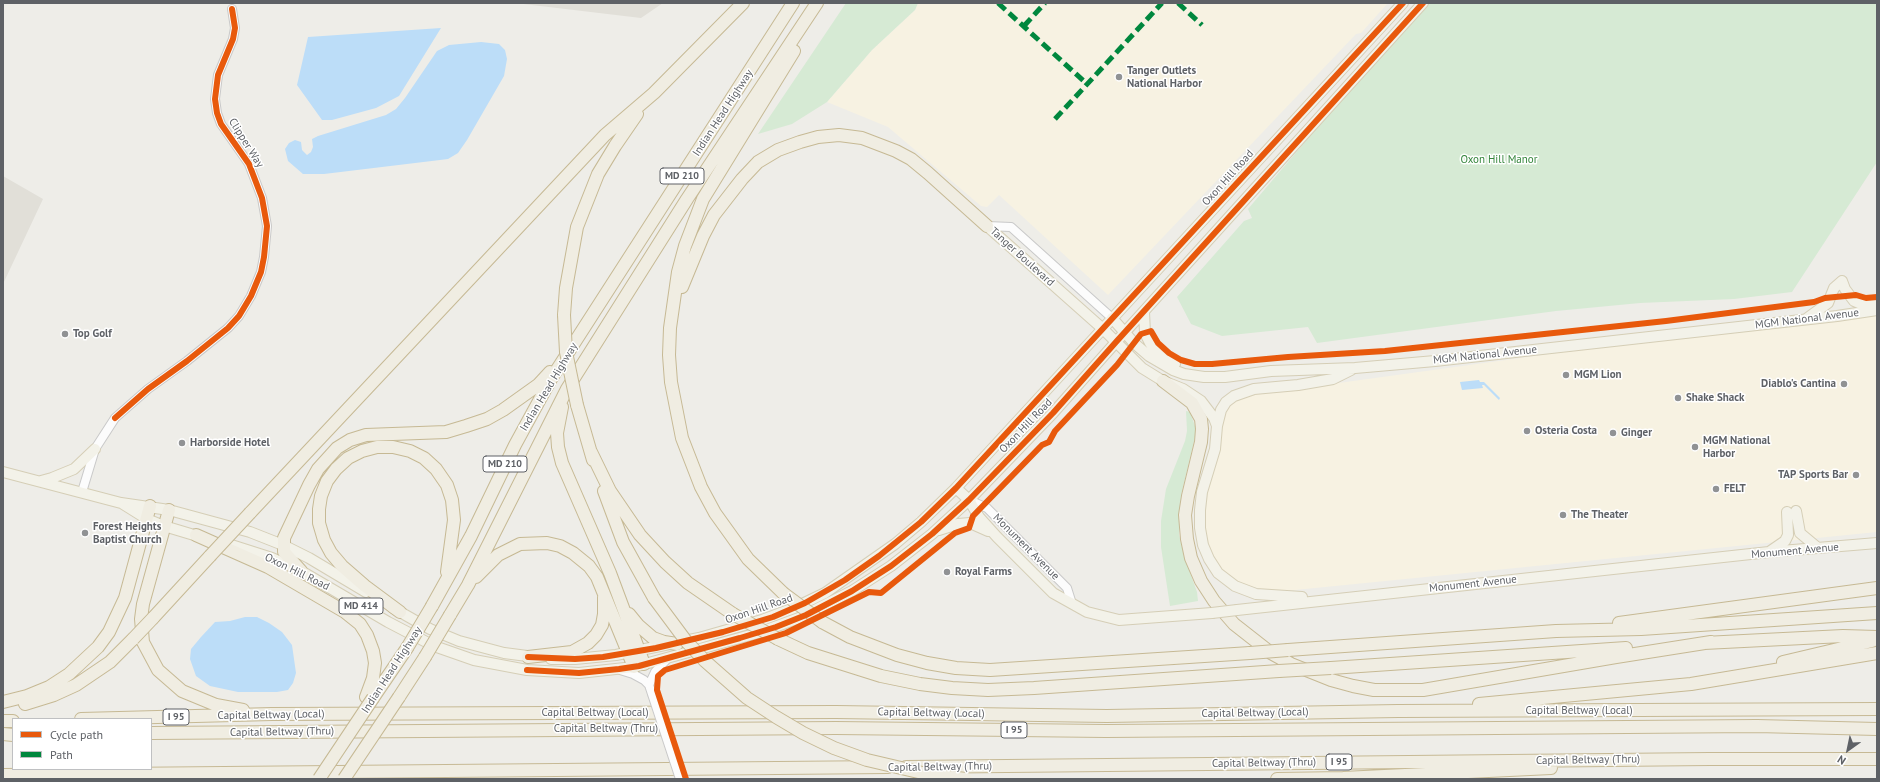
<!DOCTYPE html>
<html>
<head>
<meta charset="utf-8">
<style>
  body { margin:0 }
  #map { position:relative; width:1880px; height:782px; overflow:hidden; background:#eeede8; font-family:"PT Sans",sans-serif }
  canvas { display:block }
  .frame { position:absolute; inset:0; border:4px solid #5e6166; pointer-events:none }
  .legend { position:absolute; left:12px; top:718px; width:140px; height:52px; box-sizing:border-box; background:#fff; border:1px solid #bfc0c2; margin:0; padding:5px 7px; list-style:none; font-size:12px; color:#5e6166 }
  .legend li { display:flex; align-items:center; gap:8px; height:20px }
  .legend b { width:20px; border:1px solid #bfc0c2 }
  .north { position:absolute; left:1828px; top:730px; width:40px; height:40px; -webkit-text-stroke:3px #fff; paint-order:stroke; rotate:213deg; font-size:11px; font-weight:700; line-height:16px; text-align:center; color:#5e6166 }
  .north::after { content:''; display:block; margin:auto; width:14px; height:18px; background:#5e6166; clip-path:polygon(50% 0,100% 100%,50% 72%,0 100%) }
</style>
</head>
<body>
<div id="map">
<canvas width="1880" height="782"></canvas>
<div class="frame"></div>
<ul class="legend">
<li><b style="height:5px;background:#e8590c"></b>Cycle path</li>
<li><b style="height:5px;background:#00873e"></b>Path</li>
</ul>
<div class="north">N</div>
</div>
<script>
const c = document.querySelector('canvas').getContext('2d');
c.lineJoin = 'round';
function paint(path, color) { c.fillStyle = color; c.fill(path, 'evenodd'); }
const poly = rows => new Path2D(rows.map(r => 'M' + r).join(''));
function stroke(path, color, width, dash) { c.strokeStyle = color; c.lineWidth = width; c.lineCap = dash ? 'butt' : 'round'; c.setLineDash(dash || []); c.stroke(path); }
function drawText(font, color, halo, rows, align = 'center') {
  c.font = font + ' "PT Sans",sans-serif'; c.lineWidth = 3; c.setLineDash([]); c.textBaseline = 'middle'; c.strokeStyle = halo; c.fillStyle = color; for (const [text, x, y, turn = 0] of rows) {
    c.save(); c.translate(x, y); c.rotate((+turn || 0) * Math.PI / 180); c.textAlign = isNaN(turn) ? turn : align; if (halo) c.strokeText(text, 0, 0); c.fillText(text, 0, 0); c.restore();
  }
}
paint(poly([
  [918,3,1388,3,1361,33,1356,34,1108,295,999,195,987,207,981,206,888,127,827,102,872,50,915,10],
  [1877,309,1877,532,1285,591,1262,589,1238,583,1209,559,1200,528,1217,426,1228,407,1244,396]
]), '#f7f2e2');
paint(poly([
  [515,3,663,3,641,18],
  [3,176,43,199,3,284]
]), '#e1dfd8');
paint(poly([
  [846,3,918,3,915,10,872,50,827,102,792,124,758,134],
  [1423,3,1877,3,1877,162,1792,292,1734,299,1640,303,1556,311,1317,343,1308,327,1222,336,1191,324,1177,297,1244,221,1252,218,1248,209],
  [1186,411,1190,412,1195,426,1195,437,1181,495,1179,534,1184,556,1197,592,1198,601,1170,606,1161,547,1161,521,1166,489,1185,441,1187,431]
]), '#d6ead4');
paint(poly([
  [441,28,399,96,376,108,332,120,322,120,297,85,308,37],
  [481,42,499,44,505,50,507,59,504,76,467,140,458,153,448,159,440,160,324,174,303,174,288,161,285,149,289,143,295,140,301,142,302,150,307,155,311,152,313,147,312,139,318,136,386,115,396,109,405,98,437,51,449,45],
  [1479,380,1480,382,1484,382,1500,398,1499,400,1484,385,1482,385,1483,388,1462,390,1460,382],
  [245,617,257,617,269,623,282,632,292,645,296,673,293,683,288,690,277,692,238,692,210,686,196,676,190,659,191,649,201,637,215,622,230,621]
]), '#bcddf8');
const minor = poly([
  [987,226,1011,227,1112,318],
  [82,492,95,449,115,418,148,389,187,361,228,328,239,316,251,296,261,272,264,257,267,226,262,198,249,164,221,124,217,113,215,99,218,75,233,39,235,28,232,9],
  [969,500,987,508,1067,588,1072,604],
  [620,670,633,674,644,680,649,685,652,694],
  [649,685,655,672,668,658]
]);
const major = poly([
  [987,226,1103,329,1142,368,1163,381,1183,389,1201,401,1214,418,1217,426],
  [1144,312,1145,333,1150,343,1155,350,1175,364],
  [1112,318,1134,343,1149,356,1173,370,1184,374,1204,377,1225,377,1271,371,1355,368,1435,361,1837,316,1877,310],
  [1806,319,1828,303,1834,288,1842,281,1845,289,1854,301,1861,304,1877,305],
  [3,472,121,503,169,510,250,532,283,545,309,558,366,592],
  [41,481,52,478,74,469,95,449],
  [956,488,969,500,979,517,997,537,1053,593,1087,612,1119,620,1212,613],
  [123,504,147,519,164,526,204,538],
  [1796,511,1800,533,1818,548],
  [939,530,958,524,970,523,988,531],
  [225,543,272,558,301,571,388,622,434,646,474,660,527,670,579,673,634,667,758,633,799,618,852,591,891,566,932,534,969,500,1053,413,1116,342,1423,3],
  [1769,552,1785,541,1788,535,1787,512],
  [1302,597,1256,594,1235,586,1218,573,1209,559,1203,545,1200,528,1200,510,1202,492,1215,449,1217,426,1221,410,1226,402,1234,396,1254,389,1298,385,1333,379,1351,370],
  [393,608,430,629,459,641,504,653,535,657],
  [1237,610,1769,552,1877,543],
  [551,659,575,659,616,655,699,638,762,620,794,608,825,593,895,544,921,522,956,488,1403,3]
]);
const highway = poly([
  [682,287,703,236,714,215,742,179,758,162,778,150,800,142,818,137,839,135,862,138,896,151,911,159,928,173,987,226],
  [564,315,566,288,577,227,598,174,615,146,637,114],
  [1163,381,1192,403,1201,419,1202,429,1201,442,1188,496,1185,515,1187,539,1191,558,1201,581,1214,601,1234,624,1271,653,1291,664,1331,680,1353,686,1374,690,1423,690,1616,657,1711,642],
  [577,405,593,460],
  [562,407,557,433,558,447,562,463,610,573,644,664],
  [591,452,610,491,640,535,665,562,688,583,733,614],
  [604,491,623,542,654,598],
  [169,510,143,604,141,619,143,642,158,670,182,691,216,705,243,710],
  [250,513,605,135,654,93,743,3],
  [196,535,268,567,345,612,360,624,367,635,373,651,375,663,373,678,366,697],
  [301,571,284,552,284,538,309,485,318,469,337,448,350,440,366,435,446,432,466,426,487,419,503,410,538,385,550,372],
  [476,577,498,555,520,544,547,543,560,546,573,553,589,566,597,577,634,667],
  [783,593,748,559,715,513,701,487,682,438,671,382,669,355,670,328,678,272,685,246,703,199,794,51],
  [432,606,471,536,515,445,551,379,793,3],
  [400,612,365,586,342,566,331,553,324,540,319,523,319,509,321,496,327,481,336,469,348,458,362,451,377,447,393,447,410,451,424,458,436,469,447,485,452,500,454,520,447,572],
  [629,614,638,625,653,638,664,642,677,644],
  [450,615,468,585,567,389,687,199,817,3],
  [153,618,210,556],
  [822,622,850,637,897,655,927,663,956,668,990,670,1036,667,1250,653],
  [1619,623,1877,588],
  [778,639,808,653,881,676,920,684,952,688,988,690,1034,688,1279,671],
  [1704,643,1843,636,1877,637],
  [1288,650,1556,631,1641,629,1877,613],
  [528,657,572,652,588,643,596,635,602,625,604,614,604,597],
  [1783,662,1872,641],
  [1331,668,1626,648],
  [399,697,425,657],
  [373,698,407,648],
  [3,702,27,696,49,687,69,674,98,647,109,632,125,598,150,506],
  [25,704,54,695,76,685,110,662,133,639],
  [1479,704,1691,684,1877,653],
  [81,719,272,714,836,712,1107,716,1398,711,1877,709],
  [3,721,13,721],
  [151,733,836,728,1106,731,1757,726,1877,729],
  [3,734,13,735],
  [906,767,1710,759,1877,759],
  [3,775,888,767],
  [1277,779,1343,778,1551,768]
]);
stroke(minor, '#c9c9c9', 10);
stroke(major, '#d5ceb6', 12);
stroke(highway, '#c6b994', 14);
stroke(minor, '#fcfcfc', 8);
stroke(major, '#f3f2e9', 10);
stroke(highway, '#f0ede2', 12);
const minorBridge = poly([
  [652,694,680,779]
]);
const majorBridge = poly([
  [1212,613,1237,610]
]);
const highwayBridge = poly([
  [564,315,566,352,577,405],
  [210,556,250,513],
  [783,593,822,622],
  [654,598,686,641,705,661,747,698,776,717,803,733,834,748,867,760,931,775,966,779],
  [733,614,778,639],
  [133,639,153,618],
  [407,648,432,606],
  [1250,653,1288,650],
  [425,657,450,615],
  [1279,671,1331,668],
  [319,779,373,698],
  [344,779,399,697]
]);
stroke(minorBridge, '#c9c9c9', 10, []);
stroke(majorBridge, '#d5ceb6', 12, []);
stroke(highwayBridge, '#c6b994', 14, []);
stroke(minorBridge, '#fcfcfc', 8);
stroke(majorBridge, '#f3f2e9', 10);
stroke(highwayBridge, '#f0ede2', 12);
stroke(poly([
  [998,3,1087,84],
  [1178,3,1202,25],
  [1024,26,1045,3],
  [1055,119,1162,3]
]), '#00873e', 5, [10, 5]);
stroke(poly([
  [115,418,148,389,187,361,228,328,239,316,251,296,261,272,264,257,267,226,262,198,249,164,221,124,217,113,215,99,218,75,233,39,235,28,232,9],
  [528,657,575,659,603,657,656,648,723,632,773,617,805,603,845,580,879,556,921,522,956,488,1403,3],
  [527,670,579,673,619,669,639,666,740,638,776,627,806,615,852,591,891,566,932,534,969,500,1053,413,1116,342,1423,3],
  [686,779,657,690,658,676,665,670,786,633,869,592,881,593,955,533,969,528,973,516,1042,445,1049,442,1055,431,1117,365,1141,334,1151,331,1158,343,1169,353,1181,360,1195,364,1212,364,1288,357,1385,351,1666,321,1814,302,1825,298,1856,295,1866,298,1877,297]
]), '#e8590c', 6);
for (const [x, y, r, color] of [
  [1119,77,4,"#909294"],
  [65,334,4,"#909294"],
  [1566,375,4,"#909294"],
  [1844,384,4,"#909294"],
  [1678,398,4,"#909294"],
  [1527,431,4,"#909294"],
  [1613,433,4,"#909294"],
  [182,443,4,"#909294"],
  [1695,447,4,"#909294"],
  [1856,475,4,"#909294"],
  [1716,489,4,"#909294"],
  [1563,515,4,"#909294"],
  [85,533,4,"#909294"],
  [947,572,4,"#909294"]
]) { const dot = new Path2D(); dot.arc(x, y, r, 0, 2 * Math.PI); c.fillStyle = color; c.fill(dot); stroke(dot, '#fff', 1.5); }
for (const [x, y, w] of [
  [682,176,44],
  [505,464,44],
  [361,606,44],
  [176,717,26],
  [1014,730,26],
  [1339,762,26]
]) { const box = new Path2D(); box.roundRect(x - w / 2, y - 8, w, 16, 3); c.fillStyle = '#fff'; c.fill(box); stroke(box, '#5e6166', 1); }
drawText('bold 10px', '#5e6166', null, [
  ["MD 210",682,176],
  ["MD 210",505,464],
  ["MD 414",361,606],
  ["I 95",176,717],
  ["I 95",1014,730],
  ["I 95",1339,762]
]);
drawText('bold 11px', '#5e6166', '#fff', [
  ["Tanger Outlets",1127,71],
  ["National Harbor",1127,84],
  ["Top Golf",73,334],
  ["MGM Lion",1574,375],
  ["Diablo's Cantina",1836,384,"right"],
  ["Shake Shack",1686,398],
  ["Osteria Costa",1535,431],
  ["Ginger",1621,433],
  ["MGM National",1703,441],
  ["Harbor",1703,454],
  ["Harborside Hotel",190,443],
  ["TAP Sports Bar",1848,475,"right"],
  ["FELT",1724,489],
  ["The Theater",1571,515],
  ["Forest Heights",93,527],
  ["Baptist Church",93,540],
  ["Royal Farms",955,572]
], 'left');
drawText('11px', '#5e6166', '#fff', [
  ["Indian Head Highway",723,113,-57],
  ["Clipper Way",246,143,58],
  ["Oxon Hill Road",1228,178,-48],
  ["Tanger Boulevard",1022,257,42],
  ["MGM National Avenue",1807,319,-7],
  ["MGM National Avenue",1485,355,-6],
  ["Indian Head Highway",549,387,-59],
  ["Oxon Hill Road",1026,426,-46],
  ["Monument Avenue",1026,547,45],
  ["Monument Avenue",1795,551,-5],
  ["Oxon Hill Road",297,572,26],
  ["Monument Avenue",1473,584,-6],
  ["Oxon Hill Road",759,609,-19],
  ["Indian Head Highway",392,670,-57],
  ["Capital Beltway (Local)",1579,711],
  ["Capital Beltway (Local)",595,713],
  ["Capital Beltway (Local)",931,713,1],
  ["Capital Beltway (Local)",1255,713,-1],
  ["Capital Beltway (Local)",271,715,-1],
  ["Capital Beltway (Thru)",606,729],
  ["Capital Beltway (Thru)",282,732,-1],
  ["Capital Beltway (Thru)",1588,760,-1],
  ["Capital Beltway (Thru)",1264,763,-1],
  ["Capital Beltway (Thru)",940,767,-1]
]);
drawText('11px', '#35863c', '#fff', [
  ["Oxon Hill Manor",1499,160]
]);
</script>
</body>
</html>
